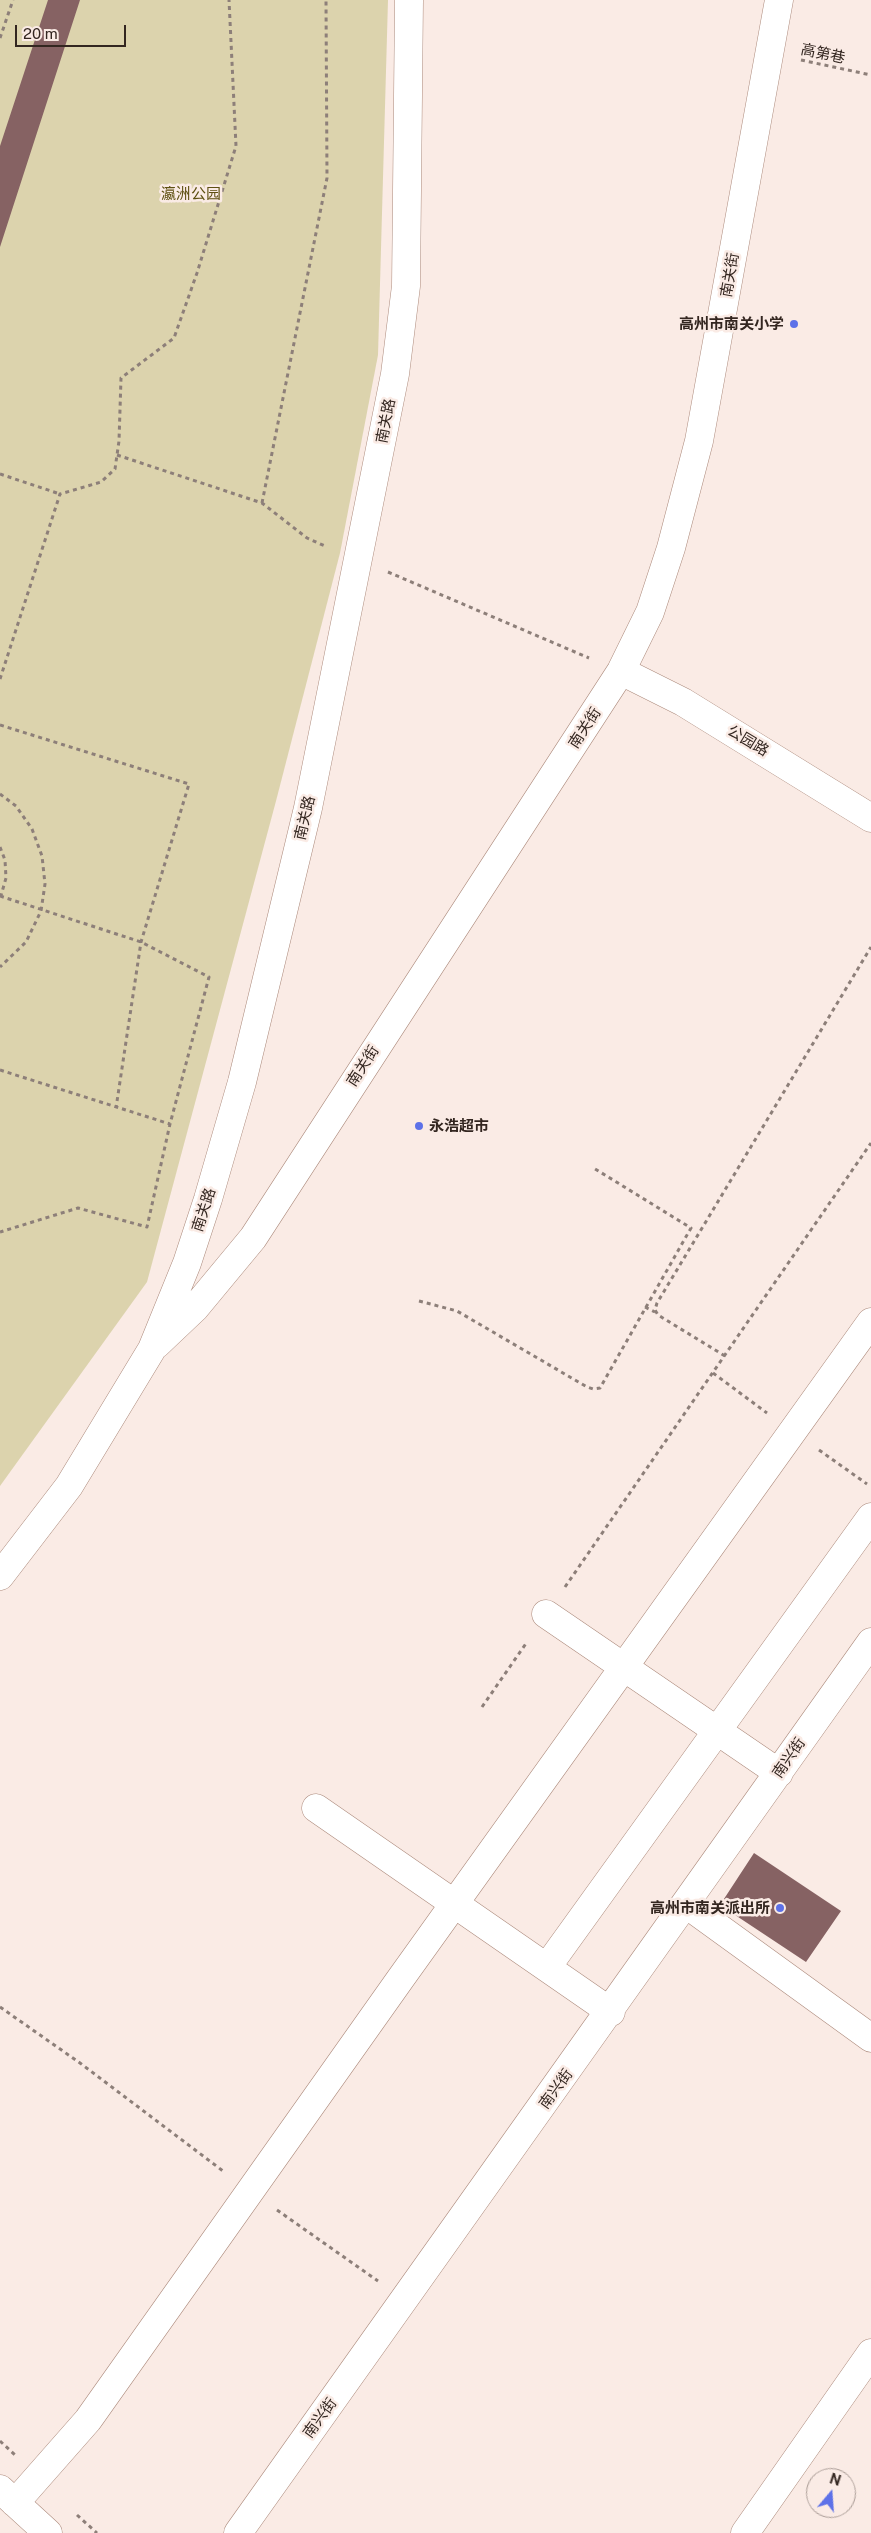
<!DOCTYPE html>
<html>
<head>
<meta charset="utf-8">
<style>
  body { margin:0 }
  #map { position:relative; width:871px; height:2533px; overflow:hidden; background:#faebe5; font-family:"Public Sans",sans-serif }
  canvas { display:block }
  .north { position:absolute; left:806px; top:2468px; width:50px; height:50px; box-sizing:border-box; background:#faebe5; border:1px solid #aa9c96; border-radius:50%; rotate:18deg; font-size:14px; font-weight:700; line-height:20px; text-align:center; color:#332620 }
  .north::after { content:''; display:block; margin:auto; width:18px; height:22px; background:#5d71e8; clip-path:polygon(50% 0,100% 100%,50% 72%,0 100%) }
  .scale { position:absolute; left:15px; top:25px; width:111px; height:22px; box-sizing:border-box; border:2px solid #332620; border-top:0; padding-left:6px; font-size:15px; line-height:18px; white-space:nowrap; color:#332620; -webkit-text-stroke:4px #faebe5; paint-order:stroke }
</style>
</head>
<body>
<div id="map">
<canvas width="871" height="2533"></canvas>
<div class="north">N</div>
<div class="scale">20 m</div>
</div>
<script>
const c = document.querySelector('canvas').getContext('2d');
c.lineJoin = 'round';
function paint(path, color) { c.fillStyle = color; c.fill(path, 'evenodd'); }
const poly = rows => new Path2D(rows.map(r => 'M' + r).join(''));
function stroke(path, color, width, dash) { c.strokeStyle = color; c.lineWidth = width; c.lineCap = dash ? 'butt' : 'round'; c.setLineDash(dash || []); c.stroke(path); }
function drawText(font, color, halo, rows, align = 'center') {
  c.font = font + ' "Public Sans","Noto Sans SC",sans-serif'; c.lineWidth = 5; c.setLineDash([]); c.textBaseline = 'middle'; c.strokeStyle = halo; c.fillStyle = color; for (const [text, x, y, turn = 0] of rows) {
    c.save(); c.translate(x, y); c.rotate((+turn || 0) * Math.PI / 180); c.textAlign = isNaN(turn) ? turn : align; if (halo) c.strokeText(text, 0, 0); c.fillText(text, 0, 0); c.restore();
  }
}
paint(poly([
  [0,0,388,0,378,355,340,553,276,801,147,1282,0,1486]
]), '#dcd3ad');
paint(poly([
  [48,0,80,0,0,247,0,146],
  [754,1853,841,1911,806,1962,720,1905]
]), '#866263');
const minor = poly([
  [621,671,683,702,871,818],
  [157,1344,195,1308,253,1238,621,671,650,612,671,548,699,441,779,0],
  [0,1576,69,1486,152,1349,187,1263,208,1199,242,1082,308,808,395,374,406,286,409,0],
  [546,1614,779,1773],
  [316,1808,611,2012],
  [686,1904,871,2038],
  [547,1967,871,1517],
  [0,2489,48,2533],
  [15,2503,88,2420,401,1978,871,1322],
  [238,2533,871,1642],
  [745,2533,871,2353]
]);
stroke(minor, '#ac8a7c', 29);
stroke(poly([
  [0,38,13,0],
  [801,60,871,75],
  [117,455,262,503,307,538,327,547],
  [0,474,60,494],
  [262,503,327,178,326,0],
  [388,572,589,658],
  [0,679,60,494,101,482,115,469,119,441,121,378,174,338,197,273,236,146,229,0],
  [0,725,189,784,141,942,116,1108],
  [0,794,16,806,32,829,42,856,45,884,41,911,26,942,0,967],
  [0,847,5,860,6,878,0,899],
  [0,896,141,942,209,977,170,1124,147,1227,78,1208,0,1232],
  [0,1070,170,1124],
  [419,1301,457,1311,587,1387,593,1389,600,1388,691,1228,592,1167],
  [645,1307,655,1312],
  [725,1356,658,1315,655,1310,657,1303,871,947],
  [713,1373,767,1413],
  [819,1450,867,1484],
  [565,1587,871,1143],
  [482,1707,527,1642],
  [0,2007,80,2063,223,2171],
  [277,2210,378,2281],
  [0,2441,15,2455],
  [77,2515,97,2533]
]), '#8d7f79', 3, [4, 4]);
stroke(minor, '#fff', 28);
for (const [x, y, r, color] of [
  [794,324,5,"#5d71e8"],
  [419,1126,5,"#5d71e8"],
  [780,1908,5,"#5d71e8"]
]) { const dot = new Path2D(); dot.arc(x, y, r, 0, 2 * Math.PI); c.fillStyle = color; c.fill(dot); stroke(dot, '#faebe5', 2); }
drawText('15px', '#332620', '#faebe5', [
  ["高第巷",823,54,12],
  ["南关街",730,275,-80],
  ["南关路",386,421,-79],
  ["南关街",585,728,-57],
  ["公园路",748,741,31],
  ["南关路",305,818,-77],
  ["南关街",363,1066,-57],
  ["南关路",204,1210,-72],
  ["南兴街",789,1758,-55],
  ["南兴街",556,2089,-54],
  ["南兴街",320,2418,-54]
]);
drawText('15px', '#5e5011', '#faebe5', [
  ["瀛洲公园",191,194]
]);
drawText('bold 15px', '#332620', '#faebe5', [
  ["高州市南关小学",784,324],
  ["永浩超市",429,1126,"left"],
  ["高州市南关派出所",770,1908]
], 'right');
</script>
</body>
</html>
